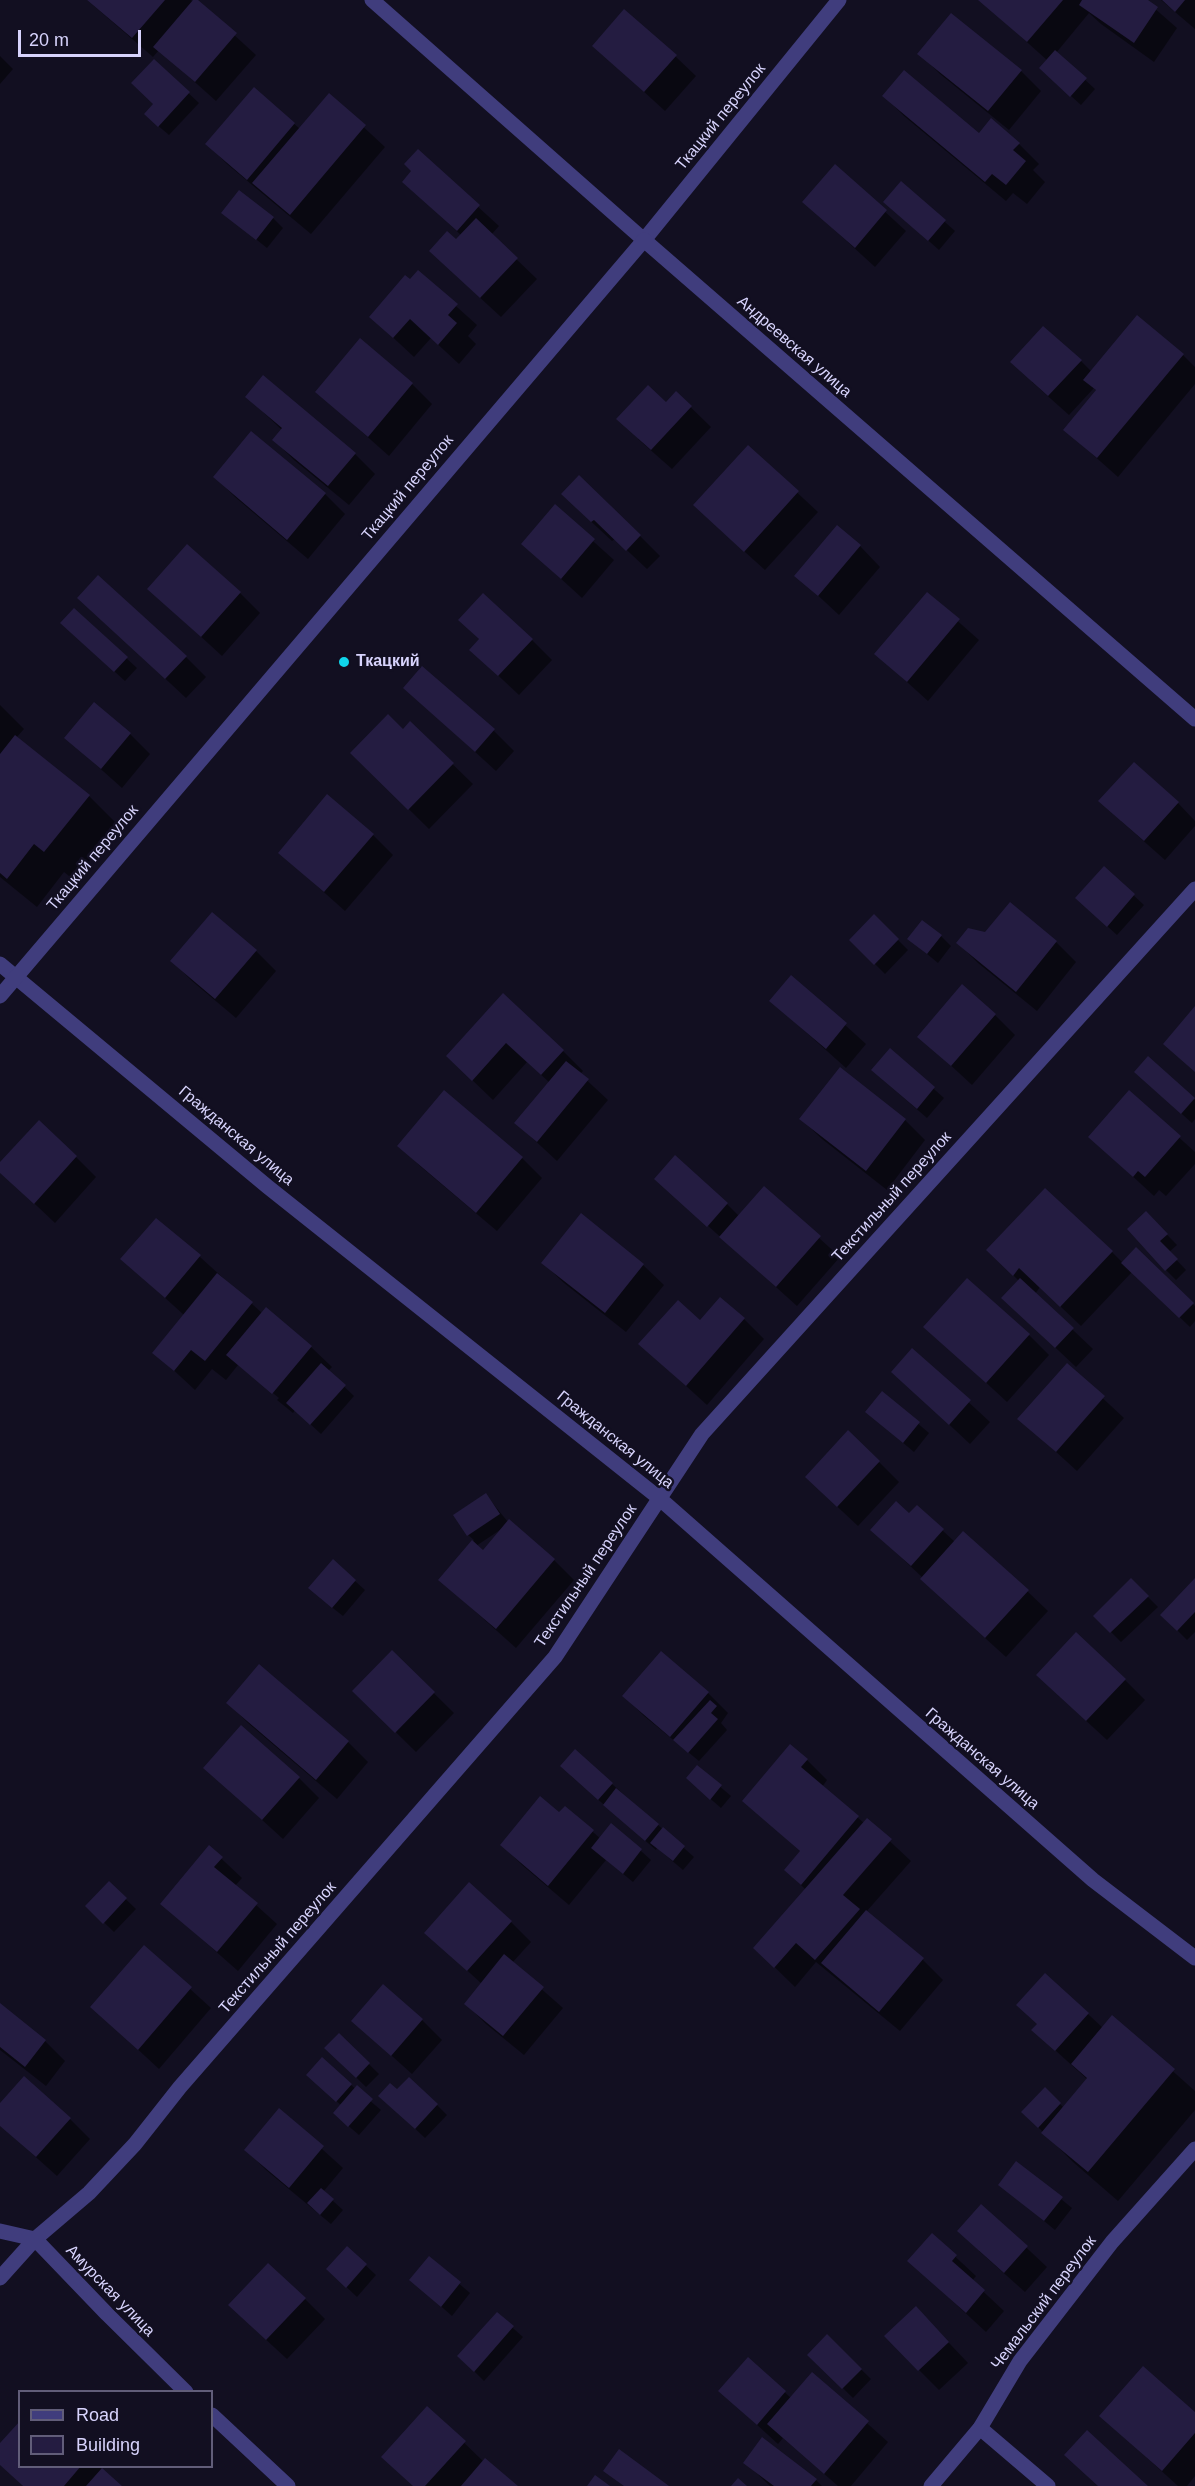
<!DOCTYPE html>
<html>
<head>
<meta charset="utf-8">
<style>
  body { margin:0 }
  #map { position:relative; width:1195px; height:2486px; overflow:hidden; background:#120f21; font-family:Helvetica,sans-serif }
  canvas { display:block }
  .legend { position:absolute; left:18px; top:2390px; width:195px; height:78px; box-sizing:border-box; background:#120f21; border:2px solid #615d79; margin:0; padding:8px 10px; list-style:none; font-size:18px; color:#d7d3fc }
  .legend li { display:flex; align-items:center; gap:12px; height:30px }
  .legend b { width:30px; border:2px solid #615d79 }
  .scale { position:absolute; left:18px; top:30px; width:123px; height:27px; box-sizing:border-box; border:3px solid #d7d3fc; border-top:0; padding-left:8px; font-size:18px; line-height:21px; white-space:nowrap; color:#d7d3fc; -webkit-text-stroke:4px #120f21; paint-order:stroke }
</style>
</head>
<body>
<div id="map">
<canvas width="1195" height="2486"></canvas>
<ul class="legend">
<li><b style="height:8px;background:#403d7d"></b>Road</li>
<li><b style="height:16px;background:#241c41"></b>Building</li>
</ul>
<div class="scale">20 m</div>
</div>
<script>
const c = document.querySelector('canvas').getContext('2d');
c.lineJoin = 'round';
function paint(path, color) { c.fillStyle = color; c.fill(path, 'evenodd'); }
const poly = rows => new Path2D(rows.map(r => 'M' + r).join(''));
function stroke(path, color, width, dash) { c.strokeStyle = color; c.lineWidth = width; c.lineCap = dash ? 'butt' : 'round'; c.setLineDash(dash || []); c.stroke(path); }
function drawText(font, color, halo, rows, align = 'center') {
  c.font = font + ' Helvetica,sans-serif'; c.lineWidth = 5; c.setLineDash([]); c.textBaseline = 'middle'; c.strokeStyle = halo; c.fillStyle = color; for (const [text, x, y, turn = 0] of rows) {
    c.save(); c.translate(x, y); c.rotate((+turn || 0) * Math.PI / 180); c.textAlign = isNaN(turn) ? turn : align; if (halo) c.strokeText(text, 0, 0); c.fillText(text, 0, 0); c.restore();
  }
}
paint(poly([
  [87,0,191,0,193,2,196,0,256,55,216,101,159,50,153,57],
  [980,0,1145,0,1177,28,1154,62,1101,24,1089,13,1056,53,1095,89,1081,105,1051,78,1048,61],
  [1161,0,1195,0,1195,29],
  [594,46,675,56,696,76,665,111],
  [920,54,1021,71,1041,91,1009,130,940,74],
  [0,56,13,69,0,84],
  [154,61,199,103,169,135,156,124],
  [254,89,300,129,329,95,385,147,311,234,227,164,207,144],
  [884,96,979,135,1019,144,1039,164,1033,170,1045,182,1027,204,1013,193,1006,201,904,116],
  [418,152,499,226,491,235,537,279,501,317,451,271,456,242,462,236,404,182,413,171],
  [835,166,906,231,875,267,804,202],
  [901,183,955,231,939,250,895,211],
  [223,213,273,218,283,228,267,248],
  [418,272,477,325,468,336,476,344,459,364,431,338,414,357,371,317],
  [1183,355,1195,367,1195,384,1118,477,1065,430,1097,392,1094,388,1069,415,1032,382,1081,361,1092,372],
  [412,384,432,404,389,456,317,392],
  [676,393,711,427,672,469,638,439],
  [247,397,355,454,375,474,349,505,294,460,274,440,282,430],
  [251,433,325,494,345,514,308,559,235,497,215,477],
  [748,447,818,512,765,570,715,525],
  [555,507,614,560,582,598,523,544],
  [583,514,640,536,660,556,647,569,615,539,612,541],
  [860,546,880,567,839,615,797,576],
  [149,589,240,593,260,613,222,656],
  [927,594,979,640,928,701,876,654],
  [79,598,186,657,206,677,186,698],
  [74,610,137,668,125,681,72,633],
  [460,620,532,640,552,660,519,695,471,650,480,640],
  [405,688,494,731,514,751,496,771],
  [0,705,24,729,16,738,89,796,118,825,74,880,64,872,37,907,0,877],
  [410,723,473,784,429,829,352,753,403,731],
  [130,734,150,754,122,788,66,738],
  [1178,803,1195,821,1195,826,1165,860,1121,821],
  [373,835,393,855,345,911,280,853],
  [1104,868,1144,905,1117,935,1087,908],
  [874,916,908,950,885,974,851,940],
  [941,936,951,946,938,963,909,939],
  [1056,942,1076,962,1037,1011,978,963,958,943],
  [256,951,276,971,236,1018,192,981,172,961],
  [792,977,866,1044,846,1068,771,1001],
  [503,995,563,1051,583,1071,580,1074,608,1100,557,1161,516,1123,550,1083,527,1062,493,1100,468,1076],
  [995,1015,1015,1035,972,1085,919,1036],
  [890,1050,944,1098,927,1118,883,1080],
  [1148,1059,1195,1100,1195,1119,1192,1123,1146,1082],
  [444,1092,522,1158,542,1178,497,1231,420,1166,400,1146],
  [1129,1092,1195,1152,1195,1164,1166,1196,1159,1190,1154,1196,1090,1137],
  [801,1119,905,1120,925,1140,887,1190,822,1139],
  [76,1157,96,1177,55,1223,0,1171,0,1164],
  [656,1179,727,1204,739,1216,764,1188,840,1257,797,1306],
  [1146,1213,1177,1245,1169,1252,1186,1270,1176,1280,1166,1270],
  [581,1215,643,1265,664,1285,626,1332,564,1283,543,1263],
  [1136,1249,1195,1306,1195,1321,1190,1327,1132,1272,1081,1326,1040,1287,1035,1294,1093,1349,1076,1367,1024,1318,1019,1281,988,1250,1112,1252,1123,1263],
  [200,1257,262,1313,266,1309,311,1347,332,1367,328,1371,354,1396,321,1434,295,1410,293,1413,277,1400,279,1398,238,1365,226,1380,212,1369,195,1390,154,1352,184,1315,122,1259],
  [744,1319,764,1339,707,1405,640,1344,701,1322],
  [926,1327,1029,1335,1049,1355,1007,1402],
  [912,1350,990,1422,970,1444,893,1372],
  [1067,1365,1124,1418,1077,1471,1020,1419],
  [882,1393,929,1433,914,1452,877,1421],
  [879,1462,899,1482,858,1526,827,1497],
  [486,1495,508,1522,554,1560,574,1580,516,1648,440,1580,474,1540,468,1535],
  [500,1530,483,1552,476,1546],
  [917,1507,955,1542,1027,1591,1048,1611,1006,1657,942,1599,922,1579,923,1578,872,1530,909,1516],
  [1131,1580,1158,1607,1121,1642,1095,1616],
  [1195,1580,1195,1632,1187,1640,1162,1615],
  [355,1581,365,1590,343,1616,320,1598],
  [392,1652,454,1713,416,1752,354,1691],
  [259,1666,348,1742,368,1762,337,1799,248,1723,228,1703],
  [1125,1680,1145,1700,1107,1740,1058,1695],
  [708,1693,728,1713,721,1723,727,1730,699,1761,644,1716,624,1696],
  [807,1760,827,1780,822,1787,864,1823,867,1820,911,1861,866,1912,923,1960,943,1980,900,2031,816,1962,795,1987,755,1948,806,1890,786,1870,801,1852,744,1801],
  [697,1767,731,1796,721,1808,698,1788],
  [205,1768,299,1778,319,1798,283,1839],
  [571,1776,612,1784,694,1857,683,1870,657,1848,656,1850],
  [565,1808,601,1839,612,1825,651,1860,633,1882,606,1860,569,1905,522,1865,502,1845,559,1814],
  [209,1847,242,1878,235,1886,277,1924,238,1971,162,1904],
  [109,1883,136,1909,114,1932,87,1906],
  [511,1922,531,1942,512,1963,563,2008,524,2055,486,2024,466,2004,482,1984,426,1933],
  [144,1947,211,2008,159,2069,92,2007],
  [1046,1975,1103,2028,1112,2017,1195,2091,1195,2110,1118,2201,1073,2162,1023,2112,1045,2089,1064,2108,1088,2080,1033,2030,1038,2024],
  [0,2005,45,2041,65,2061,46,2086,0,2050],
  [422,2020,442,2040,412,2074,353,2021],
  [339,2035,379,2074,366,2087,326,2048],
  [318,2085,351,2085,381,2110,359,2135,345,2123,342,2106],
  [398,2091,437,2105,447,2115,425,2138,390,2105],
  [0,2105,70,2119,90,2139,57,2176,0,2125],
  [279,2110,343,2168,323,2192,343,2210,331,2224,266,2170,246,2150],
  [1017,2163,1072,2208,1055,2230,1000,2185],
  [982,2206,1047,2267,1025,2292,979,2251],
  [932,2235,976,2276,972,2281,1004,2311,986,2332,909,2261],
  [347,2248,376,2275,357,2297,338,2279],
  [429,2258,470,2293,452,2316,411,2280],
  [305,2299,325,2319,287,2359,250,2325],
  [916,2308,968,2363,939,2390,919,2370],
  [497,2314,523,2337,484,2381,469,2366],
  [827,2336,871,2379,853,2398,809,2355],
  [748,2359,791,2398,812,2374,888,2442,851,2486,838,2486,783,2438,778,2444,720,2391],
  [428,2408,484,2462,516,2486,413,2486],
  [1195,2414,1195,2476,1187,2486,1178,2486,1101,2416],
  [0,2446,20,2466,99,2466,120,2486,23,2486,0,2464],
  [745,2462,816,2480,822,2486,770,2486]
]), '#0007');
paint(poly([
  [87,0,165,0,132,38],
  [193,0,198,0,237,33,195,82,153,47],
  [978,0,1063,0,1027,42],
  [1082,0,1148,0,1158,7,1134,43,1079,5],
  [1162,0,1185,0,1175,12],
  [624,9,677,55,644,92,592,46],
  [951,13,1022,70,988,111,917,54],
  [1055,50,1087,78,1070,97,1039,68],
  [154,59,190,92,158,127,144,114,153,104,131,83],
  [904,70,979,133,991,118,1020,143,1013,150,1026,161,1006,185,992,174,985,182,882,96],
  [254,87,295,123,247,180,205,144],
  [329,93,366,125,290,215,252,183],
  [418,149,480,205,457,231,402,182,411,171,404,164],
  [835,164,887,210,855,248,802,202],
  [901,181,946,220,928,241,883,202],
  [239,190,274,217,256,240,221,213],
  [476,218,518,258,480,298,429,251,447,231,456,239],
  [418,270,458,304,448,315,457,323,438,345,410,319,393,338,369,317,405,275,410,279],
  [1137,315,1184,354,1097,458,1063,430,1096,390,1083,380],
  [1043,326,1082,360,1048,396,1010,362],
  [360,338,413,383,368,437,315,392],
  [263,375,356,453,328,486,272,440,282,428,245,397],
  [648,385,666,402,676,391,692,406,651,450,616,419],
  [251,431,326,493,287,540,213,477],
  [748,445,799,491,744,552,693,505],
  [579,475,641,535,626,551,594,520,591,522,561,494],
  [555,504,595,539,561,579,521,544],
  [837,525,861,545,818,596,794,576],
  [187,544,241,592,201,637,147,589],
  [98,575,187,656,165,679,77,598],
  [927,592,960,619,907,682,874,654],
  [483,593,533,639,498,676,469,650,479,639,458,620],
  [74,608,128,657,114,672,60,623],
  [422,666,495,729,475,752,403,688],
  [94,702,131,733,101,769,64,738],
  [388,714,403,729,410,721,454,763,408,810,350,753],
  [15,735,90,795,44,852,34,844,7,879,0,873,0,754],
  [1134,762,1179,802,1144,841,1098,801],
  [327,794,374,834,324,892,278,853],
  [1104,866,1135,894,1107,927,1075,898],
  [1010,902,1057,941,1016,992,956,943,968,928,985,932],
  [212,912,257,950,215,999,170,961],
  [874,914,899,939,874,965,849,940],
  [922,920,942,935,927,954,907,939],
  [791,975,847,1023,826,1049,769,1001],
  [962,984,996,1014,951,1066,917,1037],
  [503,993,564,1050,541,1075,506,1043,472,1081,446,1056],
  [1195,1006,1195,1072,1163,1044],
  [890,1048,935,1087,917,1109,871,1070],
  [1148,1056,1195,1098,1181,1114,1134,1072],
  [566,1061,589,1079,537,1142,514,1123],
  [840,1067,906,1119,866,1171,799,1119],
  [444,1090,523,1157,476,1213,397,1146],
  [1129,1090,1181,1136,1145,1177,1138,1171,1133,1177,1088,1137],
  [39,1120,77,1156,34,1204,0,1173,0,1162],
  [675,1155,728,1203,707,1227,654,1179],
  [764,1186,821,1236,776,1287,719,1237],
  [1045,1188,1113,1251,1060,1307,1019,1268,1013,1276,986,1250],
  [1146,1211,1168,1234,1160,1241,1178,1259,1165,1271,1127,1229],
  [581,1213,644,1264,605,1313,541,1263],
  [156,1218,201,1255,165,1298,120,1259],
  [1136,1247,1194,1303,1179,1318,1121,1263],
  [217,1273,253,1302,205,1361,191,1350,174,1371,152,1353],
  [967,1278,1030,1334,986,1383,923,1327],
  [1020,1278,1074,1328,1055,1348,1001,1298],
  [720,1297,745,1318,686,1386,638,1344,678,1300,700,1320],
  [266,1307,312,1346,272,1394,226,1355],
  [912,1348,971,1400,949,1425,891,1372],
  [321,1363,346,1385,310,1425,286,1403],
  [1067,1363,1105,1396,1056,1452,1017,1419],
  [882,1391,920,1422,903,1443,865,1412],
  [848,1430,880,1461,837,1507,805,1477],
  [486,1493,500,1514,467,1536,453,1515],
  [896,1501,909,1513,917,1505,944,1529,911,1566,870,1530],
  [509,1519,555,1559,496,1629,438,1580,472,1540,483,1550],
  [963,1531,1029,1590,985,1638,920,1579],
  [333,1559,356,1580,332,1608,308,1588],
  [1131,1578,1149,1596,1110,1633,1093,1616],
  [1195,1578,1195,1612,1177,1631,1160,1615],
  [1076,1632,1126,1679,1086,1721,1036,1675],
  [392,1650,435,1692,395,1733,352,1691],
  [661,1651,709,1692,670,1737,622,1696],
  [259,1664,349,1741,316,1780,226,1703],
  [710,1700,717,1706,711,1713,718,1719,688,1753,673,1740],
  [241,1725,300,1777,262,1820,203,1768],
  [790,1744,808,1759,801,1767,859,1816,801,1885,784,1870,800,1851,742,1801],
  [575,1749,613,1783,598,1800,560,1766],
  [697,1765,722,1785,710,1800,686,1778],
  [616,1788,659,1824,645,1841,603,1805],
  [540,1796,559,1812,565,1806,594,1830,548,1886,500,1845],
  [867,1818,892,1839,843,1895,860,1909,815,1960,796,1943,774,1968,753,1948],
  [611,1823,642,1849,623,1874,591,1848],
  [663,1827,685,1846,673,1861,650,1843],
  [209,1845,223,1857,214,1867,258,1903,217,1952,160,1904],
  [109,1881,127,1898,103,1924,85,1906],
  [469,1882,512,1921,467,1971,424,1933],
  [866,1910,924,1958,879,2012,821,1963],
  [144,1945,192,1987,138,2050,90,2007],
  [504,1954,544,1987,503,2036,464,2004],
  [1045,1973,1089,2013,1055,2051,1031,2030,1037,2024,1016,2005],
  [383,1984,423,2019,391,2056,351,2021],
  [0,2003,46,2040,25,2067,0,2047],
  [1112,2015,1175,2069,1088,2172,1041,2133,1087,2078,1071,2064],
  [339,2033,370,2063,356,2078,324,2048],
  [322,2057,352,2084,336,2102,306,2075],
  [24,2076,71,2118,36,2157,0,2126,0,2103],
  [409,2077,438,2104,415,2129,378,2096,390,2083,397,2089],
  [357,2085,373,2099,348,2127,333,2113],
  [1045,2087,1061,2103,1038,2128,1021,2112],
  [279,2108,324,2146,289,2188,244,2150],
  [1016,2161,1063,2197,1044,2221,998,2185],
  [321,2188,334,2199,320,2215,307,2203],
  [981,2204,1028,2246,1004,2273,957,2231],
  [932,2233,957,2255,952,2261,985,2290,966,2313,907,2261],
  [347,2246,367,2264,346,2288,326,2269],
  [429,2256,461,2282,441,2307,409,2280],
  [268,2263,306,2298,266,2340,228,2305],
  [916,2306,949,2342,918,2371,884,2336],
  [497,2312,514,2326,474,2372,457,2356],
  [827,2334,862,2369,842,2389,807,2355],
  [748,2357,786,2391,757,2425,718,2391],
  [1143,2366,1195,2412,1195,2433,1162,2471,1099,2416],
  [812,2372,869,2421,824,2474,767,2424],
  [427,2406,466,2441,425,2486,413,2486,381,2457],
  [20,2421,20,2466,81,2466,64,2486,23,2486,0,2465,0,2443],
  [1087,2430,1148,2486,1098,2486,1064,2455],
  [762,2437,817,2479,811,2486,774,2486,743,2463],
  [619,2449,669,2486,624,2486,603,2471],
  [485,2458,518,2486,461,2486],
  [102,2468,122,2486,86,2486],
  [595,2475,610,2486,587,2486],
  [738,2478,747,2486,731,2486]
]), '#241c41');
stroke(poly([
  [980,2428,1048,2486]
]), '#403d7d', 15);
stroke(poly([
  [372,0,644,240,839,0],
  [0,964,268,1187,659,1498,1093,1880,1195,1958],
  [0,2231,35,2239,107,2314,186,2392],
  [0,2278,35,2239,89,2193,135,2144,180,2087,555,1657,702,1434,1195,889],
  [212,2415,288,2486],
  [931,2486,980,2428,1020,2361,1112,2242,1195,2149]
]), '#403d7d', 15);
stroke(poly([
  [0,996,644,240,1195,719]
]), '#403d7d', 15);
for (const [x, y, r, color] of [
  [344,662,6,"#10d5eb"]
]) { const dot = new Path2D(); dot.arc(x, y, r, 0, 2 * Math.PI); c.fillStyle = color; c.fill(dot); stroke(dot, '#120f21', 2); }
drawText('16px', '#d7d3fc', '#120f21', [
  ["Ткацкий переулок",721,117,-51],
  ["Андреевская улица",794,347,41],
  ["Ткацкий переулок",408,488,-50],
  ["Ткацкий переулок",93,858,-50],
  ["Гражданская улица",236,1136,40],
  ["Текстильный переулок",892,1197,-48],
  ["Гражданская улица",615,1440,39],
  ["Текстильный переулок",586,1576,-56],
  ["Гражданская улица",982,1759,41],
  ["Текстильный переулок",278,1948,-49],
  ["Амурская улица",110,2291,46],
  ["Чемальский переулок",1044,2303,-53]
]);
drawText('bold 16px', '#d7d3fc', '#120f21', [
  ["Ткацкий",356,662]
], 'left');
</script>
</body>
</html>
